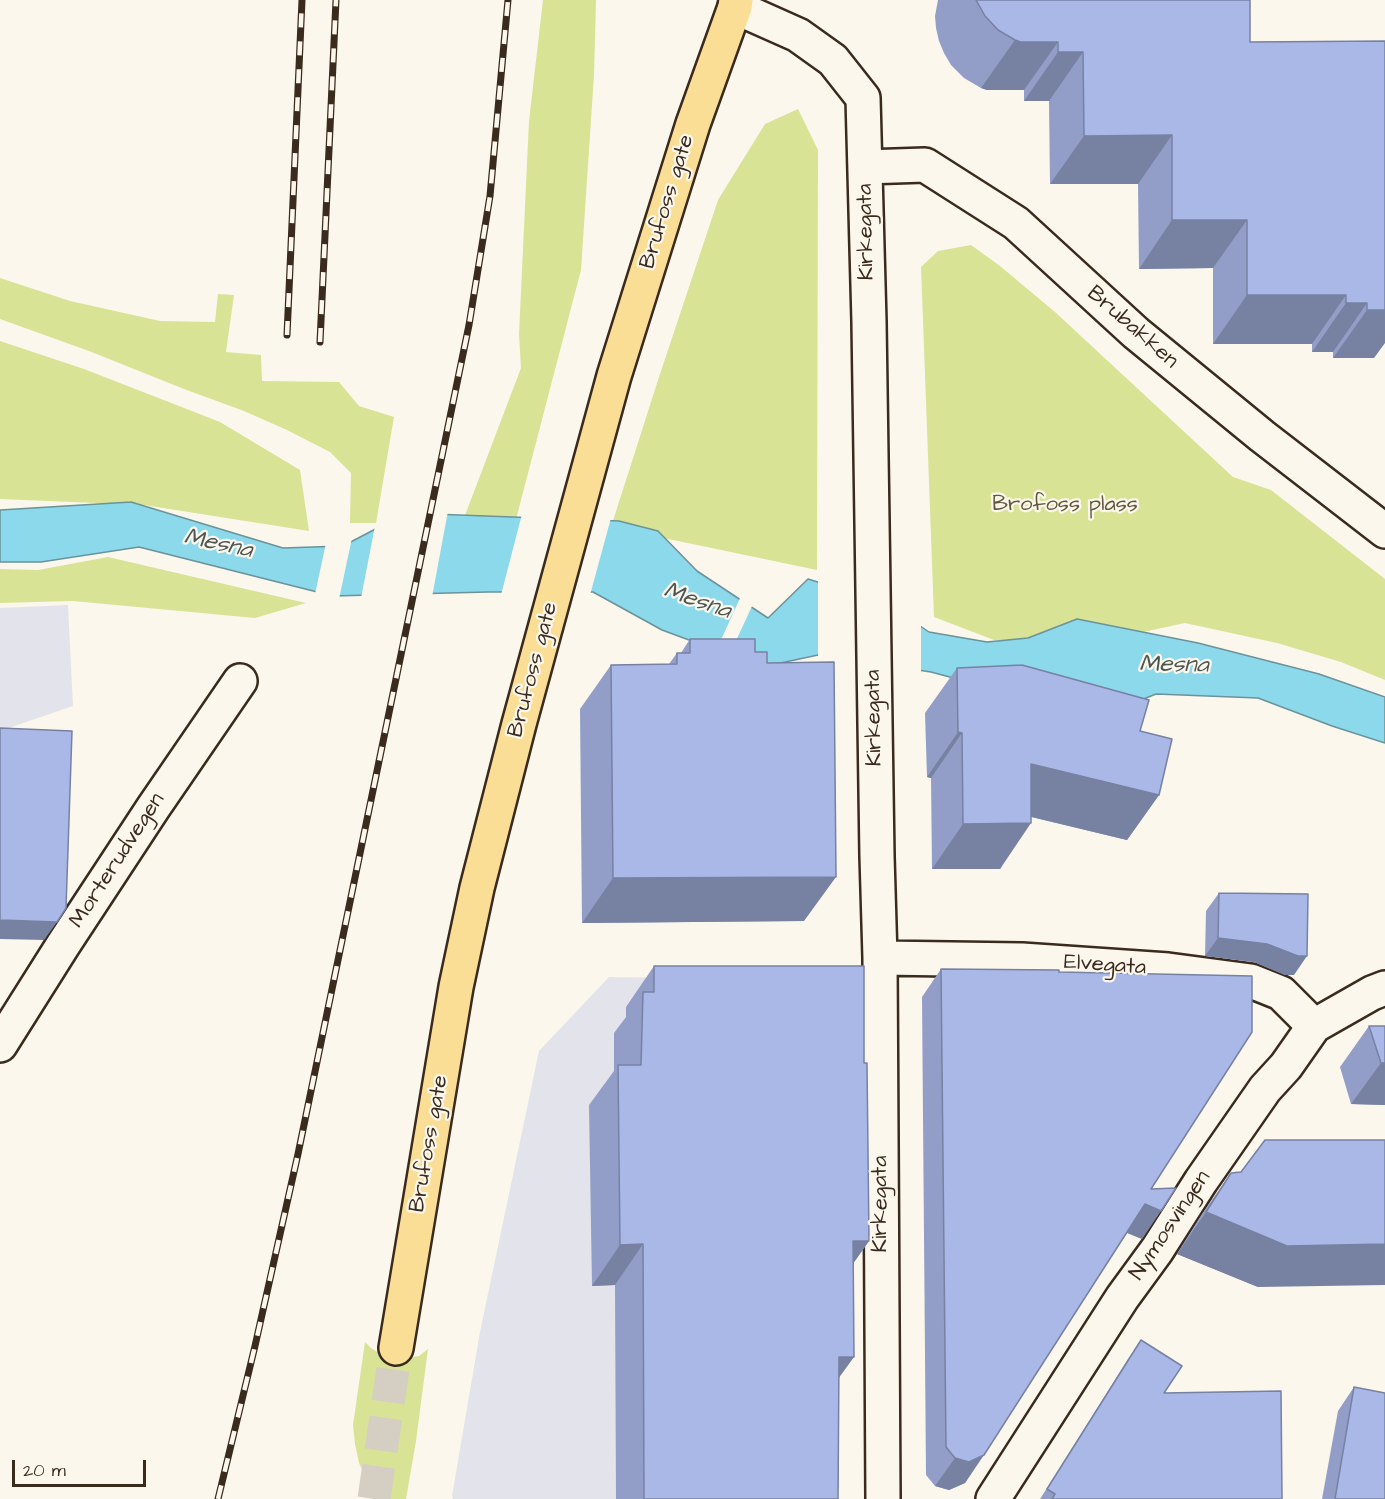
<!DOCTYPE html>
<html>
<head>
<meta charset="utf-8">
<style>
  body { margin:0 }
  #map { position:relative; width:1385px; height:1499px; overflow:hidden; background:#fbf7ec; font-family:"Architects Daughter",sans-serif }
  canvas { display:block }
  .scale { position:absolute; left:12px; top:1460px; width:134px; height:27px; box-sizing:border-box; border:3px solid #3b2a1e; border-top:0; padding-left:8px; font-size:18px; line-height:21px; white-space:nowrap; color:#3b2a1e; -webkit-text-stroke:4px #fbf7ec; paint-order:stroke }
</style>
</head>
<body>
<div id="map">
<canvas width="1385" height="1499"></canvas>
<div class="scale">20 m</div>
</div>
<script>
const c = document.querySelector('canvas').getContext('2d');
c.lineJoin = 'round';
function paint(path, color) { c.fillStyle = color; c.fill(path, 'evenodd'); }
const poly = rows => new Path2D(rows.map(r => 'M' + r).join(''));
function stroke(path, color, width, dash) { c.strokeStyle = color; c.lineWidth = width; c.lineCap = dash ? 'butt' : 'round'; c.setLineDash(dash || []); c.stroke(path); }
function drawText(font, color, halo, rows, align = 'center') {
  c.font = font + ' "Architects Daughter",sans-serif'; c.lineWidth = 4.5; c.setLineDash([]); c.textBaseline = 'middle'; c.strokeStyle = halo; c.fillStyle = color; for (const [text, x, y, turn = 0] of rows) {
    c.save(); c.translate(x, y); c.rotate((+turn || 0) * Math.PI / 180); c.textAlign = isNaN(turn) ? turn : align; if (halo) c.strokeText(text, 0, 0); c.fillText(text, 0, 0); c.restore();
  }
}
paint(poly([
  [68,605,73,706,0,731,0,608],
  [609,977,837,980,834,1499,453,1499,452,1496,480,1332,539,1051]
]), '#e3e4eb');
paint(poly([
  [543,0,596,0,594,75,581,270,514,527,456,539,521,368,519,334,529,121],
  [798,109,818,150,817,570,611,527,659,377,718,200,765,124],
  [971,245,1000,266,1055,312,1233,477,1271,490,1385,579,1385,680,1341,662,1277,643,1185,623,1106,640,994,640,934,617,921,267,938,251],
  [0,278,70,301,160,321,215,322,218,294,234,295,226,352,261,355,262,381,339,382,359,406,394,417,376,523,350,523,351,473,330,452,287,430,244,411,184,389,89,351,0,319],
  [0,341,84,369,220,422,300,470,309,531,144,505,0,499],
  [108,557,306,603,255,618,73,601,0,603,0,569,38,570],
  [365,1342,371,1348,382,1355,407,1358,419,1356,428,1349,416,1441,406,1499,376,1499,359,1463,355,1444,353,1425]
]), '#d8e396');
const water = poly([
  [131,502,283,548,343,546,406,513,619,521,658,531,697,571,768,618,808,579,886,603,929,632,987,642,1028,638,1077,619,1198,643,1319,674,1385,697,1385,743,1332,726,1258,698,1156,694,1099,717,931,672,818,655,762,667,662,630,593,592,488,592,333,596,139,547,41,562,0,562,0,510,131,502]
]);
paint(water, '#8bd9eb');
stroke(water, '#6b9399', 1.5);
paint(poly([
  [406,510,448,511,432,597,361,598,375,526],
  [522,514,611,518,590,595,501,595],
  [352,538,339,599,332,599,315,594,326,543,343,543],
  [818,579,887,600,921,623,921,673,818,658],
  [741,596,753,604,728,658,715,653]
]), '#fbf7ec');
stroke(poly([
  [374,1499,396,1348]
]), '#d5cec3', 33, [33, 16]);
const minor = poly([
  [735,7,798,35,833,60,863,98,869,322,877,856,880,958,883,1499],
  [865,167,925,165,1016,223,1136,333,1262,436,1385,531],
  [880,958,1022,960,1168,970,1251,981,1281,993,1314,1026],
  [0,1045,63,945,153,808,240,681],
  [993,1499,1122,1298,1157,1250,1201,1181,1265,1089,1286,1066,1314,1026,1372,993,1385,988]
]);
const major = poly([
  [396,1348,456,987,477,888,519,724,614,376,693,124,735,7,736,0]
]);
stroke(minor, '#3b2a1e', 38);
stroke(major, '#3b2a1e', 38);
stroke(minor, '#fbf7ec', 33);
stroke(major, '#fbde96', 33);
const rail = poly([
  [287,335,302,0],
  [320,342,336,0],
  [218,1499,255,1346,298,1154,469,325,490,196,508,0]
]);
stroke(rail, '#3b2a1e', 7);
stroke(rail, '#fbf7ec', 4.5, [14]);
paint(poly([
  [938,0,1250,0,1250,42,1385,41,1374,358,1333,358,1333,352,1312,352,1312,344,1213,344,1213,268,1139,269,1138,184,1050,184,1049,101,1024,101,1024,90,987,90,981,88,964,78,951,65,944,53,939,41,936,28,935,16],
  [690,639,755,652,767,663,804,921,582,923,580,709,611,665,669,664,677,653,681,653],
  [957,668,1140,731,1159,795,1127,840,1031,817,1000,869,932,869,931,778,927,777,925,713],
  [1219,893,1294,975,1285,975,1254,962,1205,956,1206,911],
  [654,966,864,1063,869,1241,853,1263,839,1378,838,1499,616,1499,615,1285,592,1286,589,1105,614,1071,614,1033,626,1017,626,1007],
  [941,969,1059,972,1151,1189,1142,1239,1127,1233,965,1483,949,1490,935,1486,926,1475,922,997],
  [1369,1026,1385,1026,1385,1105,1351,1104,1340,1067],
  [1231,1173,1258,1287,1177,1254,1202,1214],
  [1141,1340,1164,1393,1282,1499,1040,1499,1128,1359],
  [1354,1387,1385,1499,1322,1499,1338,1411]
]), '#929ec8');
paint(poly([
  [1015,40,1058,42,1024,90,987,90,981,88],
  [1058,52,1083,52,1049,101,1024,101],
  [1172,135,1138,184,1050,184,1084,136],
  [1172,220,1247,220,1213,268,1139,269],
  [1247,295,1346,295,1312,344,1213,344],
  [1346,303,1367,303,1333,352,1312,352],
  [1367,310,1385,310,1385,343,1374,358,1333,358],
  [958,732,962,733,931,778,927,777],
  [1031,764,1159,795,1127,840,999,809],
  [1031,823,1000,869,932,869,963,824],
  [836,877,804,921,582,923,613,878],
  [0,920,57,922,44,940,0,939],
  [1218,938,1267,944,1307,956,1294,975,1285,975,1254,962,1205,956],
  [1381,1063,1385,1063,1385,1105,1351,1104],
  [1145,1204,1161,1211,1142,1239,1125,1232],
  [1206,1212,1385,1244,1385,1285,1258,1287,1177,1254],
  [853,1241,869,1241,841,1281],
  [643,1244,615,1285,592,1286,620,1245],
  [839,1357,854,1357,825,1397],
  [984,1455,965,1483,949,1490,935,1486,955,1458]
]), '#7781a2');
const building = poly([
  [976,0,1250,0,1250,42,1385,41,1385,310,1367,310,1367,303,1346,303,1346,295,1247,295,1247,220,1172,220,1172,135,1084,136,1083,52,1058,52,1058,42,1021,42,1015,40,998,30,985,16,976,0],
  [690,639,755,639,755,652,767,652,767,663,834,662,836,877,613,878,611,665,677,664,677,653,690,653,690,639],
  [1022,665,1149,700,1140,731,1172,739,1159,795,1031,764,1031,823,963,824,962,733,958,732,957,668,1022,665],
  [0,728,72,731,66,908,57,922,0,920,0,728],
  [1219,893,1308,894,1307,956,1298,956,1267,944,1218,938,1219,893],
  [654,966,864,966,864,1063,867,1063,869,1241,853,1241,854,1357,839,1357,838,1499,644,1499,643,1244,620,1245,618,1065,641,1065,643,992,654,992,654,966],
  [941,969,1059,970,1059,972,1252,976,1252,1032,1151,1189,1176,1188,1161,1211,1145,1204,984,1455,969,1462,955,1458,946,1447,941,969],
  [1369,1026,1385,1026,1385,1063,1381,1063,1369,1026],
  [1265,1140,1385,1140,1385,1244,1287,1246,1206,1212,1231,1173,1241,1172,1265,1140],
  [1141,1340,1182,1366,1164,1393,1281,1391,1282,1499,1052,1499,1055,1494,1047,1489,1141,1340],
  [1354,1387,1385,1393,1385,1499,1335,1499,1354,1387]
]);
paint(building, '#aab8e8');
stroke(building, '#7781a2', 1.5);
drawText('22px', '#3b2a1e', '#fbf7ec', [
  ["Brufoss gate",668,202,-73],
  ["Kirkegata",867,232,-91],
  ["Brubakken",1132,328,41],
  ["Brufoss gate",534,670,-75],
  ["Kirkegata",875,718,-91],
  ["Morterudvegen",118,861,-57],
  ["Elvegata",1105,966,4],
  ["Brufoss gate",430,1144,-80],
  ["Kirkegata",881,1204,-90],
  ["Nymosvingen",1171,1226,-56]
]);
drawText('22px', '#62583c', '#fbf7ec', [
  ["Brofoss plass",1065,505]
]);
drawText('italic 24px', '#4f5651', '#fbf7ec', [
  ["Mesna",218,545,12],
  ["Mesna",697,602,19],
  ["Mesna",1174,666,1]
]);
</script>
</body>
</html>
